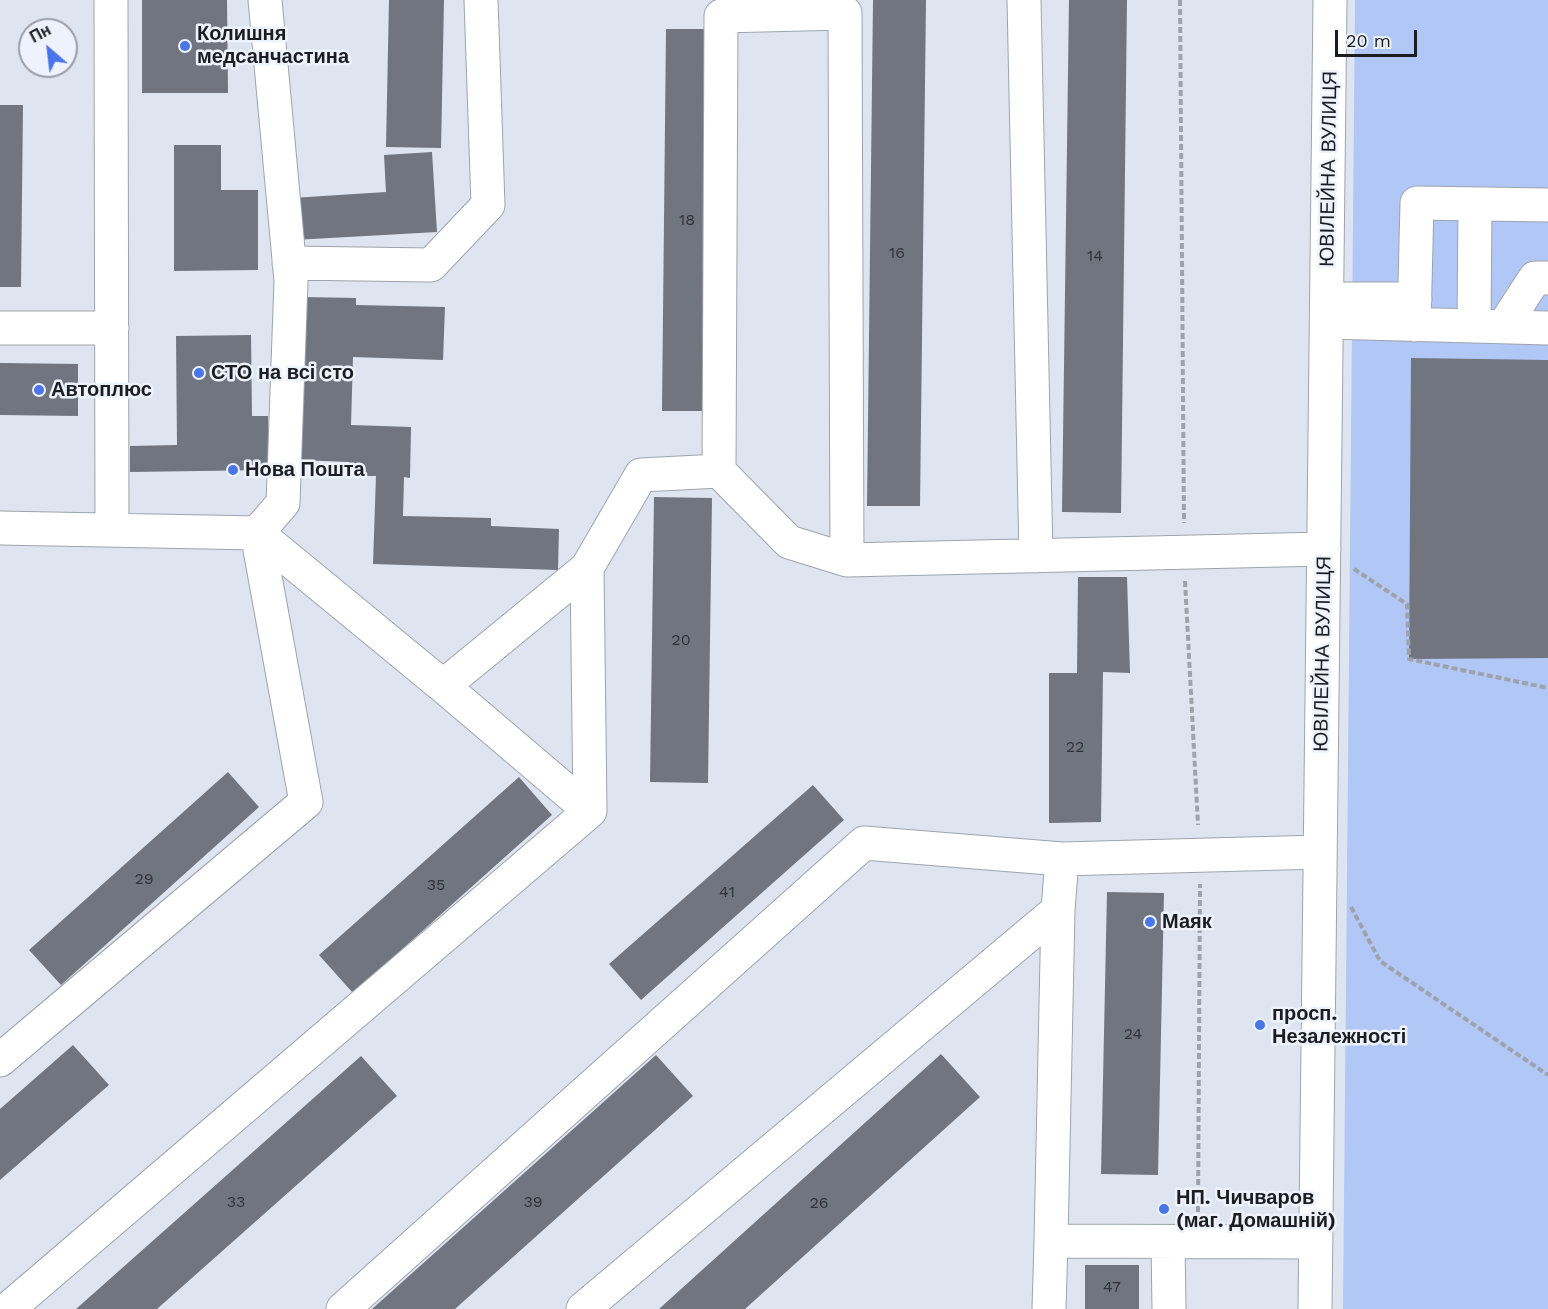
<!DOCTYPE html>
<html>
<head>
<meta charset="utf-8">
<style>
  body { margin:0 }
  #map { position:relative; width:1548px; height:1309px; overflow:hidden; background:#dfe5f0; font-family:"Work Sans",sans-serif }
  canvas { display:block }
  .north { position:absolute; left:18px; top:18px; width:60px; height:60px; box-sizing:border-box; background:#edf2fd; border:2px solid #999da5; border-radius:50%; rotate:332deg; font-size:16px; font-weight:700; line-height:24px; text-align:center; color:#1b1d21 }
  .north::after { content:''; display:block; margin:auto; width:21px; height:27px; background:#4975e8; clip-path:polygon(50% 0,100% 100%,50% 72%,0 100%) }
  .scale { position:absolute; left:1335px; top:30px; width:82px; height:27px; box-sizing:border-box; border:3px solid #1b1d21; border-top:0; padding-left:8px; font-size:18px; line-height:21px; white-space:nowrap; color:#1b1d21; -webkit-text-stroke:4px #edf2fd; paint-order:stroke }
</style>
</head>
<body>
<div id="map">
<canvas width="1548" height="1309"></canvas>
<div class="north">Пн</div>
<div class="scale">20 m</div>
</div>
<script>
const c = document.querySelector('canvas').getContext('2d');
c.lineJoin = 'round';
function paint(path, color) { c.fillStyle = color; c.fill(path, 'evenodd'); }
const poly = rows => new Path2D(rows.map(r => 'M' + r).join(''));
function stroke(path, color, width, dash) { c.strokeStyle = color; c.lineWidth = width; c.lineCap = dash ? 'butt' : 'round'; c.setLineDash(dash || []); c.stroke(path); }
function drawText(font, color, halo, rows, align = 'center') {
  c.font = font + ' "Work Sans",sans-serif'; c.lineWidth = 5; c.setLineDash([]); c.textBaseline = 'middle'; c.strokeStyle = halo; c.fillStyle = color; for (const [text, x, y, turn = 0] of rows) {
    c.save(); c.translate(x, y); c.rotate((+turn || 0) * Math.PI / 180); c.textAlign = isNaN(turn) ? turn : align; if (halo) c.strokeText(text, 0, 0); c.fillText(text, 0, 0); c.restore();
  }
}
paint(poly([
  [1355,0,1548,0,1548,1309,1343,1309]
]), '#b1c7f6');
paint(poly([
  [142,0,227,0,228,93,142,93],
  [389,0,444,0,441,148,386,147],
  [873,0,926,0,920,506,867,506],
  [1069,0,1127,0,1121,513,1062,512],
  [666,29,713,29,708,411,662,411],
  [0,105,23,105,21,287,0,287],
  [174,145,221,145,221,190,258,190,258,270,174,271],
  [432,152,437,232,294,240,292,198,386,192,384,155],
  [303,297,356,298,356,305,445,307,443,360,353,357,351,425,411,427,410,478,404,477,403,516,491,518,491,526,559,529,558,570,373,564,376,476,349,476,349,462,298,460],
  [251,335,252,416,268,416,269,470,130,472,130,446,177,445,176,336],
  [1411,358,1548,360,1548,658,1409,659],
  [0,363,78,364,78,416,0,415],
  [654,497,712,498,708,783,650,782],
  [1078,577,1127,577,1130,673,1103,672,1101,822,1049,823,1049,673,1077,673],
  [228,772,259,807,61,985,29,950],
  [519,777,552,815,353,993,319,955],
  [813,785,844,820,641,1000,609,964],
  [1107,892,1164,893,1158,1175,1101,1174],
  [73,1045,109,1085,0,1180,0,1109],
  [941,1054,980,1097,745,1309,659,1309],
  [656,1055,693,1096,455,1309,372,1309],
  [361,1056,397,1096,157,1309,76,1309],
  [1085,1265,1139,1265,1139,1309,1085,1309]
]), '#70757f');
const minor = poly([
  [111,0,112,530],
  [1024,0,1036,556],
  [289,263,431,265,488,205,481,0],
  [1327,299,1415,299],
  [1327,322,1548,328],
  [1414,325,1417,203,1548,205],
  [1474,326,1475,204],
  [1509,327,1509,318,1535,278,1548,278],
  [0,328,112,328],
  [0,528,257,533,443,686,587,568,641,475,719,471,721,16,845,13,847,560,789,542,719,471],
  [257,533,283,503,291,281,265,0],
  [847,560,1324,549],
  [587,568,590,811],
  [0,1060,306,802,257,533],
  [1051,1241,1058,910],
  [1168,1242,1169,1309],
  [8,1309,590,811,443,686],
  [343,1309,864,843,1062,859],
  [583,1309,1058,910,1062,859,1320,852],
  [1049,1309,1051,1241,1316,1242],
  [1315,1309,1330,0]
]);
stroke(minor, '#9ea3ad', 35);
stroke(poly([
  [1180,0,1184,523],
  [1354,569,1407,604,1409,659,1548,688],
  [1185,581,1198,825],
  [1351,907,1380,961,1548,1075],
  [1198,1212,1200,884]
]), '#9ea2ab', 4, [6, 3]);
stroke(minor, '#fff', 33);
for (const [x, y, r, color] of [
  [185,46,6,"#4975e8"],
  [199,373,6,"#4975e8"],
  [39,390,6,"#4975e8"],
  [233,470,6,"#4975e8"],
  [1150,922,6,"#4975e8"],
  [1260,1025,6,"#4975e8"],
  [1164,1209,6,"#4975e8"]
]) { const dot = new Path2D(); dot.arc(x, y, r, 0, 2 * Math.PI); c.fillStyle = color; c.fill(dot); stroke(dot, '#edf2fd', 2); }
drawText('16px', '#303338', null, [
  ["18",687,220],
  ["16",897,253],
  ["14",1095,256],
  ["20",681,640],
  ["22",1075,747],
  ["29",144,879],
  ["35",436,885],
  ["41",727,892],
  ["24",1133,1034],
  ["33",236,1202],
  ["39",533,1202],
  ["26",819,1203],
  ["47",1112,1287]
]);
drawText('bold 20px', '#1b1d21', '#edf2fd', [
  ["Колишня",197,34],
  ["медсанчастина",197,57],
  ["СТО на всі сто",211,373],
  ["Автоплюс",51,390],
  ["Нова Пошта",245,470],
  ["Маяк",1162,922],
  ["просп.",1272,1014],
  ["Незалежності",1272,1037],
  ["НП. Чичваров",1176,1198],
  ["(маг. Домашній)",1176,1221]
], 'left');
drawText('20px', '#1b1d21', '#edf2fd', [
  ["ЮВІЛЕЙНА ВУЛИЦЯ",1329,169,-89],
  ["ЮВІЛЕЙНА ВУЛИЦЯ",1323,654,-89]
]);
</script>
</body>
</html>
